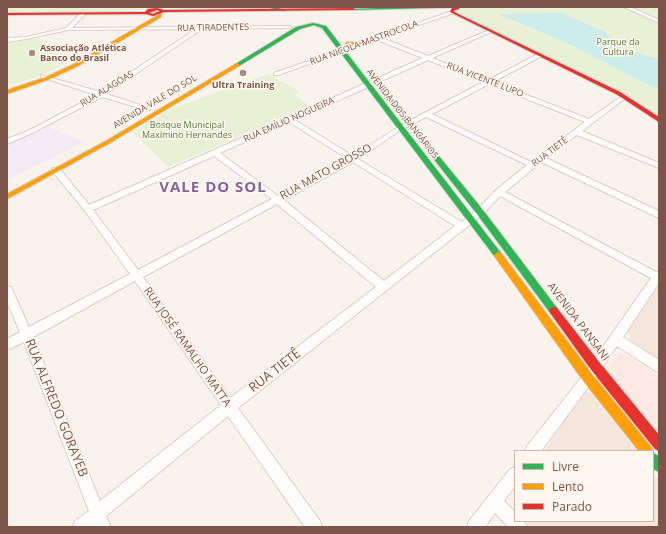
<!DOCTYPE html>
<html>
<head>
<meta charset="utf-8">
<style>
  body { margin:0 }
  #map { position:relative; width:666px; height:534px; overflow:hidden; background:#f9f3ed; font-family:"Open Sans",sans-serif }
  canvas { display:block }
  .frame { position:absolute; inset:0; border:8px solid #7c5448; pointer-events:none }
  .legend { position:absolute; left:514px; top:450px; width:140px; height:72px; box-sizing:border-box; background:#fff7f0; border:1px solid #cbb6ad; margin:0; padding:5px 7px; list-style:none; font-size:12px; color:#7c5448 }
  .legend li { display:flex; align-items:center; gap:8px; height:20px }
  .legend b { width:20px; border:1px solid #cbb6ad }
</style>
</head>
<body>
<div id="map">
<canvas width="666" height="534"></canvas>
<div class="frame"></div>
<ul class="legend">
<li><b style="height:5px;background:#30b455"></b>Livre</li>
<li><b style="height:5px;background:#ff9f0a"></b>Lento</li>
<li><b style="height:5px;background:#e5322d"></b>Parado</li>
</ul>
</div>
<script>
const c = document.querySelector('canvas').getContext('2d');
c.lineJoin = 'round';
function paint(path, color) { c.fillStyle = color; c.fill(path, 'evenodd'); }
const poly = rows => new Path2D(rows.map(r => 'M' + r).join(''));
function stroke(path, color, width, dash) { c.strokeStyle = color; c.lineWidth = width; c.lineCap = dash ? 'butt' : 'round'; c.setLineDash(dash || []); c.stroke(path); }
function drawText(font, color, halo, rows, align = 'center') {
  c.font = font + ' "Open Sans",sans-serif'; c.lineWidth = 3; c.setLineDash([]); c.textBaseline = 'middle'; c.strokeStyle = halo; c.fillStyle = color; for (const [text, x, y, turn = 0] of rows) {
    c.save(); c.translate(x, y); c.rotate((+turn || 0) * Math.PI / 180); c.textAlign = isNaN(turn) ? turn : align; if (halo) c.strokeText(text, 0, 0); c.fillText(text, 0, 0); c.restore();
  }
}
paint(poly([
  [655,288,659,288,659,359,633,343,626,331],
  [585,391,591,393,637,451,544,451],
  [653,472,659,480,659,527,529,527,522,521,653,521]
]), '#f4e6db');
paint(poly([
  [620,353,627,355,659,375,659,435,614,378,609,366]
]), '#fce9e3');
paint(poly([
  [46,126,85,142,9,179,7,177,7,144,19,140]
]), '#f4ebf5');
paint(poly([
  [7,7,156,7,134,11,107,12,7,13],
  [167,7,262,7,272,9,176,10],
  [517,7,624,7,659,23,659,118,595,80,594,78,454,12,466,8],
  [629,7,659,7,659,22],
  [37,36,68,63,41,75,7,87,7,43],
  [268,74,299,91,295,95,310,106,168,167,133,132,175,107]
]), '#e8f0d6');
paint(poly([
  [562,13,605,32,613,39,619,48,659,59,659,90,563,41,498,14]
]), '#cdedec');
const street = poly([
  [624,7,630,7,659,20,659,23,624,7],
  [452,11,454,13,382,38,428,56,489,30,491,32,432,58,488,80,538,54,542,54,542,56,493,82,589,119,622,96,627,97,582,131,659,163,659,168,577,135,546,158,659,211,659,218,541,162,505,192,656,272,659,271,659,283,623,337,659,360,659,373,617,346,592,382,541,451,525,451,527,446,584,374,651,278,500,196,483,214,238,408,320,521,322,527,305,527,228,416,106,516,111,527,73,527,75,521,89,511,24,342,7,350,7,339,20,332,7,302,7,286,11,287,29,327,130,274,85,211,53,172,53,168,59,168,89,205,423,58,377,40,278,75,274,75,274,73,452,11],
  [428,60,483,82,398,127,353,156,295,120,428,60],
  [489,84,585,122,531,162,432,114,489,84],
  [426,117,527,165,496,190,477,210,462,222,358,159,402,129,426,117],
  [289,122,348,159,278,196,220,153,289,122],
  [214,156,272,199,138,270,93,210,214,156],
  [353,162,455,226,384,281,284,200,353,162],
  [277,204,376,287,230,398,143,277,277,204],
  [135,281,221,405,100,501,33,337,135,281],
  [82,12,86,13,72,28,290,26,292,27,290,28,202,29,106,94,150,108,150,110,146,110,102,97,32,133,7,144,7,139,28,131,96,95,41,77,41,75,101,92,196,29,68,30,26,39,7,42,7,38,26,37,66,28,82,12],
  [515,467,515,486,504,501,515,512,515,521,524,521,527,527,508,527,495,513,485,527,467,527,469,521,510,469,515,467]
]);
const fast = poly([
  [265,7,274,7,286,10,284,11,265,7],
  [402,7,473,7,353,10,351,9,402,7],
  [313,23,326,26,501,253,502,255,501,257,495,257,322,28,314,25,300,29,239,66,234,65,296,27,313,23],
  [384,94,388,94,483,210,557,308,559,311,557,314,554,315,551,314,477,214,384,96,384,94],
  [653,453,659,456,659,472,653,469,653,453]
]);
const slow = poly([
  [159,13,161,13,161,17,78,66,50,79,7,94,7,90,46,77,74,64,158,15,159,13],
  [347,42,365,43,367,44,365,45,345,44,347,42],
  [237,63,239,64,239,66,108,144,7,199,7,194,104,142,237,63],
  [498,252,501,253,592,374,651,447,653,451,653,452,639,451,584,382,495,257,494,255,498,252]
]);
const jam = poly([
  [459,7,459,9,455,10,454,12,620,92,659,117,659,122,616,94,450,12,452,8,459,7],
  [157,8,164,10,353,8,355,9,353,10,164,12,153,16,146,14,7,15,7,13,145,12,148,9,157,8],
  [157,10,160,11,153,14,149,13,157,10],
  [554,307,557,308,600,363,659,435,659,451,655,449,592,371,551,314,549,311,551,308,554,307]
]);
stroke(street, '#d9cfca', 2);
stroke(fast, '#dad0ca', 2);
stroke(slow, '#dad0ca', 2);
stroke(jam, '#dad0ca', 2);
paint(street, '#fefdfc');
paint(fast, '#30b455');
paint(slow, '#ff9f0a');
paint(jam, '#e5322d');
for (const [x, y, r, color] of [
  [32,53,4,"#a88c82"],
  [243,73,4,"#a88c82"]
]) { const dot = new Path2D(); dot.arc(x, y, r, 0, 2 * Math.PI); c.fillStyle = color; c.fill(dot); stroke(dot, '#fff7f0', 1.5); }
drawText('9px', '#7c5448', '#fff7f0', [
  ["RUA TIRADENTES",213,28,-1],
  ["RUA NICOLA MASTROCOLA",364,43,-20],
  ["RUA VICENTE LUPO",485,80,21],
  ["RUA ALAGOAS",107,89,-31],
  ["AVENIDA VALE DO SOL",155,102,-31],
  ["AVENIDA DOS BANCÁRIOS",402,114,52],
  ["RUA EMÍLIO NOGUEIRA",289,120,-24],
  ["RUA TIETÊ",550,152,-37]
]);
drawText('9px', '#577c3c', '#fff7f0', [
  ["Parque da",618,42],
  ["Cultura",618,52],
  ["Bosque Municipal",187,125],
  ["Maximino Hernandes",187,135]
]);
drawText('bold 9px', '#7c5448', '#fff7f0', [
  ["Associação Atlética",40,48],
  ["Banco do Brasil",40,58],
  ["Ultra Training",243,85,"center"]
], 'left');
drawText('11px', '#7c5448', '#fff7f0', [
  ["RUA MATO GROSSO",326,172,-29],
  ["AVENIDA PANSANI",578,322,53],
  ["RUA JOSÉ RAMALHO MATTA",187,347,55]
]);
drawText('13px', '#7c5448', '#fff7f0', [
  ["RUA TIETÊ",275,371,-38],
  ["RUA ALFREDO GORAYEB",56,408,68]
]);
c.letterSpacing = '1px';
drawText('bold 15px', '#84649f', '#fff7f0', [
  ["VALE DO SOL",213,188]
]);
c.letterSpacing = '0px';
</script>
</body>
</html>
